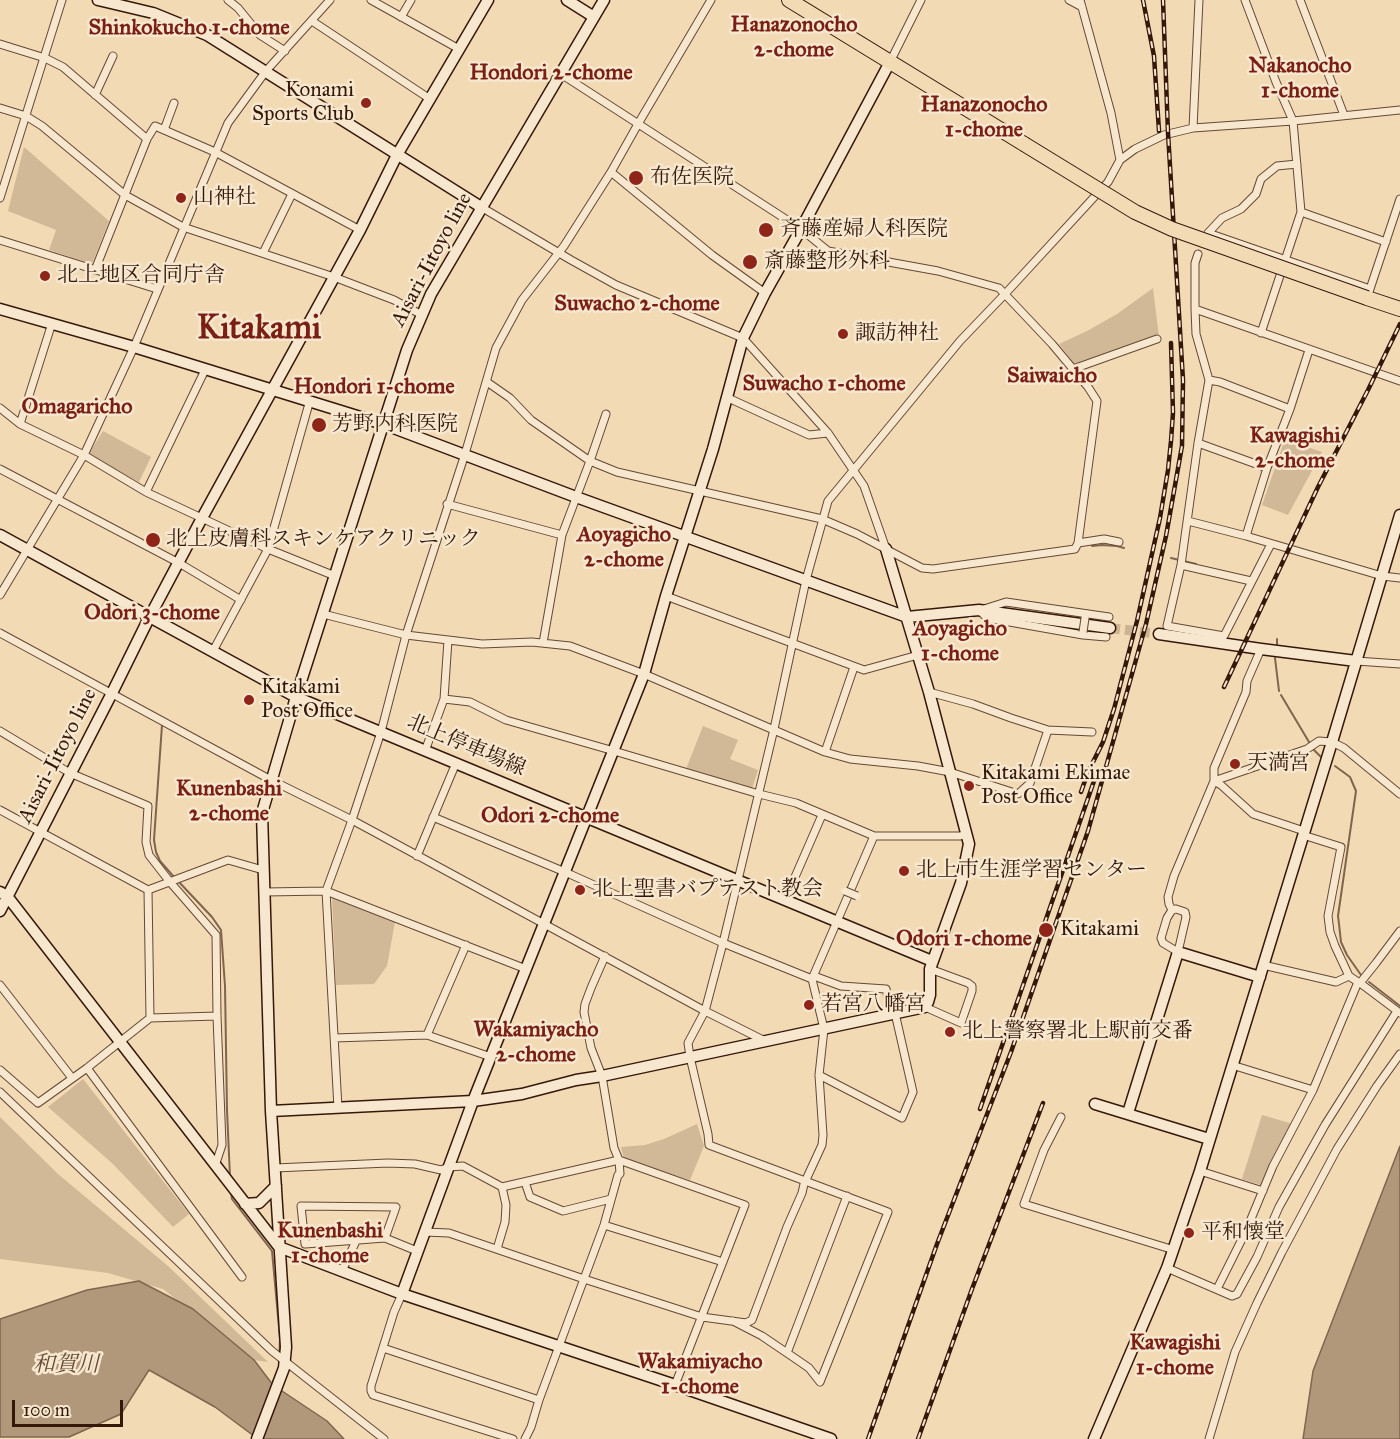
<!DOCTYPE html>
<html>
<head>
<meta charset="utf-8">
<style>
  body { margin:0 }
  #map { position:relative; width:1400px; height:1439px; overflow:hidden; background:#f1dab4; font-family:"IM FELL Great Primer",serif }
  canvas { display:block }
  .scale { position:absolute; left:12px; top:1400px; width:111px; height:27px; box-sizing:border-box; border:3px solid #36180b; border-top:0; padding-left:8px; font-size:18px; line-height:21px; white-space:nowrap; color:#36180b; -webkit-text-stroke:4px #f6e7ce; paint-order:stroke }
</style>
</head>
<body>
<div id="map">
<canvas width="1400" height="1439"></canvas>
<div class="scale">100 m</div>
</div>
<script>
const c = document.querySelector('canvas').getContext('2d');
c.lineJoin = 'round';
function paint(path, color) { c.fillStyle = color; c.fill(path, 'evenodd'); }
const poly = rows => new Path2D(rows.map(r => 'M' + r).join(''));
function stroke(path, color, width, dash) { c.strokeStyle = color; c.lineWidth = width; c.lineCap = dash ? 'butt' : 'round'; c.setLineDash(dash || []); c.stroke(path); }
function drawText(font, color, halo, rows, align = 'center') {
  c.font = font + ' "IM FELL Great Primer","Noto Serif JP",serif'; c.lineWidth = 5; c.setLineDash([]); c.textBaseline = 'middle'; c.strokeStyle = halo; c.fillStyle = color; for (const [text, x, y, turn = 0] of rows) {
    c.save(); c.translate(x, y); c.rotate((+turn || 0) * Math.PI / 180); c.textAlign = isNaN(turn) ? turn : align; if (halo) c.strokeText(text, 0, 0); c.fillText(text, 0, 0); c.restore();
  }
}
paint(poly([
  [24,147,109,221,92,264,49,250,56,230,8,211],
  [1153,288,1159,337,1075,365,1059,344,1087,331,1117,314],
  [103,431,151,457,139,482,88,455],
  [1285,439,1322,452,1288,515,1262,505],
  [703,726,738,740,730,759,758,770,752,789,686,769],
  [332,898,395,922,387,966,374,984,336,985],
  [83,1079,189,1214,173,1227,113,1164,48,1107],
  [1262,1115,1293,1124,1261,1185,1242,1179],
  [0,1117,58,1174,168,1266,268,1362,254,1360,163,1289,108,1273,0,1259],
  [697,1124,704,1146,690,1180,624,1159,621,1147,645,1145,664,1139]
]), '#d1b997');
const water = poly([
  [1400,1146,1400,1439,1303,1439,1313,1371,1400,1146],
  [139,1281,193,1309,254,1360,273,1385,327,1421,344,1439,258,1439,215,1407,149,1370,121,1414,69,1437,0,1437,0,1319,87,1290,139,1281]
]);
paint(water, '#b1987b');
stroke(water, '#80654e', 1.5);
stroke(poly([
  [1092,546,1102,545,1117,546,1124,548],
  [1171,558,1196,564],
  [1277,645,1277,639],
  [1275,658,1279,691],
  [1281,695,1309,742],
  [162,725,154,840,156,852,160,861,174,877],
  [1312,748,1323,759],
  [1335,766,1350,777,1356,791,1338,916,1339,924,1341,942,1347,955,1361,975],
  [178,881,212,917,221,930,225,986,227,1110,230,1177],
  [1369,982,1400,1006],
  [231,1192,232,1199,272,1251,280,1339,279,1367,272,1384]
]), '#80654e', 2);
stroke(poly([
  [1110,628,1159,634]
]), '#ccb392', 10, [10, 5]);
const street = poly([
  [228,0,238,8,260,35,285,51],
  [371,0,459,49],
  [1069,0,1082,7],
  [1080,0,1111,113,1120,160],
  [1245,0,1276,82,1293,121,1301,212,1261,333],
  [1300,0,1344,115],
  [401,17,411,0],
  [312,21,430,99],
  [0,44,45,58,63,67,147,139],
  [890,62,921,0],
  [561,74,801,229,828,251,938,271,999,288,1052,344,1088,387,1097,401,1078,543],
  [95,95,113,56],
  [0,108,26,116,42,126,125,195,183,227,334,277,394,300,422,315],
  [1193,128,1199,0],
  [164,130,174,103],
  [1297,164,1277,166,1261,179,1256,194,1241,209,1222,218,1208,233,1370,289],
  [611,172,712,255,765,293],
  [0,198,62,0],
  [481,207,571,260,616,285,743,338,828,433,864,486,886,549],
  [1301,212,1386,242],
  [0,240,157,289],
  [263,253,292,194],
  [95,270,147,139,155,126,215,152,360,230],
  [1369,292,1400,199],
  [1195,309,1195,263,1198,254],
  [1073,369,1157,339],
  [1209,380,1220,382,1290,409],
  [487,382,510,398,531,420,590,461,617,472,822,519,857,534,922,568,933,569,1075,549,1078,543,1104,539,1119,542],
  [726,397,809,435,828,433],
  [0,408,20,424,84,455,146,492,268,549,335,576],
  [20,424,52,323],
  [1198,443,1267,468],
  [0,469,179,563,241,600],
  [146,492,205,370],
  [447,504,562,535],
  [1188,521,1246,536,1382,576,1400,578],
  [1246,536,1267,468,1290,409,1309,350],
  [1271,544,1224,636,1167,626,1181,565,1198,443,1209,380,1196,334,1195,309,1400,381],
  [1181,565,1251,581],
  [0,595,84,455,134,347,228,123,266,71,330,0],
  [666,596,864,670,918,655],
  [984,609,1006,602,1109,617],
  [980,611,987,618,1083,635,1106,637],
  [323,614,406,635,482,644,532,642,570,646,644,674,825,752,850,759,918,766,950,772,1018,794,1030,783,1048,730],
  [0,633,271,780,352,820,705,1011,765,1041],
  [543,643,562,535,590,461,606,414],
  [213,651,268,549,310,400],
  [1356,661,1400,664],
  [929,692,973,704,1011,718,1048,730,1092,732],
  [444,699,470,702,506,720,614,751,759,794,796,803,874,836,960,836,966,834],
  [0,731,70,773,148,806,146,842,149,855,170,882,216,935,217,1016,222,1145,215,1166],
  [425,751,444,699,448,640],
  [825,752,854,667],
  [1214,781,1307,749,1319,741,1332,742,1344,748,1400,794],
  [1214,781,1221,785,1253,814,1304,831],
  [0,810,148,890,228,860,263,870],
  [417,856,456,763],
  [148,890,150,1018],
  [265,892,326,891,526,969],
  [785,900,822,815],
  [1176,909,1185,912,1186,917,1178,952,1163,943,1161,938,1167,918,1172,910,1176,909],
  [1172,910,1169,904,1168,897,1174,876,1214,781,1214,768,1246,692,1247,681,1261,649],
  [1400,931,1376,963,1360,983,1400,1013],
  [1263,965,1336,982,1349,976],
  [814,976,841,986,886,989,892,1014],
  [812,979,874,836],
  [0,985,72,1078],
  [925,1007,961,1023,972,991,972,986,968,983,930,969],
  [427,1035,466,945],
  [334,1038,427,1035,491,1057],
  [1232,1065,1313,1090],
  [87,1068,242,1277],
  [0,1070,38,1103,87,1068,150,1018,217,1016],
  [819,1075,902,1118,913,1092,895,1013],
  [0,1092,272,1351,384,1439],
  [338,1108,326,891,352,820,381,732,406,635,465,454,496,348,522,300,564,246,611,172,638,124,711,0],
  [1061,1117,1044,1150,1024,1204,1174,1250],
  [275,1168,388,1163,415,1164,441,1170,449,1167,463,1166,502,1187,619,1160,745,1205,675,1385],
  [1200,1171,1263,1191],
  [525,1182,530,1197,563,1211,611,1199],
  [604,1225,723,1262],
  [424,1232,449,1233,584,1279,702,1317,746,1323,752,1320,787,1227,802,1193,804,1184,822,1145,823,1135,819,1075,824,1029,812,979,723,943,565,872,433,817],
  [385,1238,396,1207,301,1206,305,1244,385,1238,417,1251],
  [497,1249,505,1222,506,1205,502,1187],
  [1167,1268,1232,1296,1237,1294,1257,1257,1279,1207,1325,1125,1397,1011],
  [342,1271,357,1239],
  [1217,1289,1246,1231,1273,1166,1313,1090,1358,982,1349,976,1335,946,1330,932,1328,916,1341,847,1303,835],
  [402,1294,394,1312,371,1386,371,1391,373,1395,513,1439],
  [733,1321,762,1336,796,1359,809,1368,820,1382,888,1212,709,1145,708,1134,690,1057,688,1043,705,1011,723,943,774,729,806,580,828,501,960,341,1005,294,1108,182,1120,160,1135,149,1164,135,1193,128,1293,121,1400,110],
  [383,1348,539,1400],
  [787,1353,847,1196],
  [525,1439,531,1427,539,1400,604,1225,618,1175,620,1174,619,1160,614,1148,602,1076,591,1048,584,1012,585,1004,591,988,605,956],
  [1209,1439,1235,1352,1257,1303,1282,1252,1337,1149,1377,1086,1400,1054]
]);
const secondary = poly([
  [98,0,153,13,207,35,481,207],
  [567,0,594,17],
  [0,309,134,347,383,424,576,497,907,617,979,610,1110,628],
  [0,535,296,697,932,961],
  [1159,634,1261,649,1356,661],
  [0,892,7,896,279,1247,402,1294,675,1385,831,1439],
  [0,911,112,693,149,618,202,518,360,230,397,155,488,0],
  [1095,1104,1209,1139],
  [271,1111,473,1101,522,1094,576,1080,602,1076,925,1007,928,1002,930,995,930,969,961,883,969,844,929,692,886,549],
  [1128,1113,1178,952,1260,977],
  [245,1204,259,1203,276,1186],
  [402,1294,473,1101,644,674,666,596,713,449,743,338,765,293,801,229,890,62],
  [257,1439,284,1368,286,1347,271,1111,262,813,296,697,407,350,431,294,604,0],
  [1094,1439,1167,1268,1200,1171,1332,742,1400,515]
]);
const highway = poly([
  [789,0,1024,144],
  [1367,298,1400,309]
]);
stroke(street, '#654835', 9);
stroke(secondary, '#36180b', 13);
stroke(highway, '#36180b', 16);
stroke(street, '#f6e7ce', 7);
stroke(secondary, '#f6e7ce', 10);
stroke(highway, '#f1dab4', 14);
const rail = poly([
  [1143,0,1154,56,1159,131],
  [1224,687,1318,487,1368,390,1400,324],
  [1081,792,1088,772,1103,742,1114,709,1137,621,1160,518,1168,470,1171,441,1173,413,1171,343],
  [980,1109,1094,781],
  [868,1439,937,1244,1011,1052,1088,831,1146,624,1166,536,1182,446,1183,380,1168,133,1163,0],
  [918,1439,972,1289,1043,1103]
]);
stroke(rail, '#36180b', 4.5);
stroke(rail, '#f6e7ce', 2, [7]);
const streetBridge = poly([
  [1083,632,1085,618],
  [845,891,857,896]
]);
const highwayBridge = poly([
  [1024,144,1135,212,1172,229,1367,298]
]);
stroke(streetBridge, '#654835', 9, []);
stroke(highwayBridge, '#36180b', 16, []);
stroke(streetBridge, '#f6e7ce', 7);
stroke(highwayBridge, '#f1dab4', 14);
for (const [x, y, r, color] of [
  [366,103,6,"#8f2418"],
  [636,178,8,"#8f2418"],
  [181,198,6,"#8f2418"],
  [766,230,8,"#8f2418"],
  [750,262,8,"#8f2418"],
  [45,276,6,"#8f2418"],
  [843,334,6,"#8f2418"],
  [319,425,8,"#8f2418"],
  [153,540,8,"#8f2418"],
  [249,700,6,"#8f2418"],
  [1235,764,6,"#8f2418"],
  [969,786,6,"#8f2418"],
  [904,871,6,"#8f2418"],
  [580,890,6,"#8f2418"],
  [1046,930,8,"#8f2418"],
  [809,1005,6,"#8f2418"],
  [950,1032,6,"#8f2418"],
  [1189,1233,6,"#8f2418"]
]) { const dot = new Path2D(); dot.arc(x, y, r, 0, 2 * Math.PI); c.fillStyle = color; c.fill(dot); stroke(dot, '#f6e7ce', 2); }
drawText('21px', '#36180b', '#f6e7ce', [
  ["Konami",354,91,"right"],
  ["Sports Club",354,115,"right"],
  ["布佐医院",650,178],
  ["山神社",193,198],
  ["斉藤産婦人科医院",780,230],
  ["斎藤整形外科",764,262],
  ["北上地区合同庁舎",57,276],
  ["諏訪神社",855,334],
  ["芳野内科医院",332,425],
  ["北上皮膚科スキンケアクリニック",166,540],
  ["Kitakami",261,688],
  ["Post Office",261,712],
  ["天満宮",1247,764],
  ["Kitakami Ekimae",981,774],
  ["Post Office",981,798],
  ["北上市生涯学習センター",916,871],
  ["北上聖書バプテスト教会",592,890],
  ["Kitakami",1060,930],
  ["若宮八幡宮",821,1005],
  ["北上警察署北上駅前交番",962,1032],
  ["平和懐堂",1201,1233]
], 'left');
drawText('21px', '#36180b', '#f6e7ce', [
  ["Aisari-Iitoyo line",432,260,-62],
  ["北上停車場線",466,746,23],
  ["Aisari-Iitoyo line",58,756,-63]
]);
drawText('bold 22px', '#7a1f14', '#f6e7ce', [
  ["Hanazonocho",794,26],
  ["2-chome",794,51],
  ["Shinkokucho 1-chome",189,29],
  ["Nakanocho",1300,67],
  ["1-chome",1300,92],
  ["Hondori 2-chome",551,74],
  ["Hanazonocho",984,106],
  ["1-chome",984,131],
  ["Suwacho 2-chome",637,305],
  ["Saiwaicho",1052,377],
  ["Suwacho 1-chome",824,385],
  ["Hondori 1-chome",374,388],
  ["Omagaricho",77,408],
  ["Kawagishi",1295,437],
  ["2-chome",1295,462],
  ["Aoyagicho",624,536],
  ["2-chome",624,561],
  ["Odori 3-chome",152,614],
  ["Aoyagicho",960,630],
  ["1-chome",960,655],
  ["Kunenbashi",229,790],
  ["2-chome",229,815],
  ["Odori 2-chome",550,817],
  ["Odori 1-chome",964,940],
  ["Wakamiyacho",536,1031],
  ["2-chome",536,1056],
  ["Kunenbashi",330,1232],
  ["1-chome",330,1257],
  ["Kawagishi",1175,1344],
  ["1-chome",1175,1369],
  ["Wakamiyacho",700,1363],
  ["1-chome",700,1388]
]);
drawText('italic 22px', '#674b38', '#f6e7ce', [
  ["和賀川",66,1366]
]);
drawText('bold 33px', '#7a1f14', '#f6e7ce', [
  ["Kitakami",259,330]
]);
</script>
</body>
</html>
